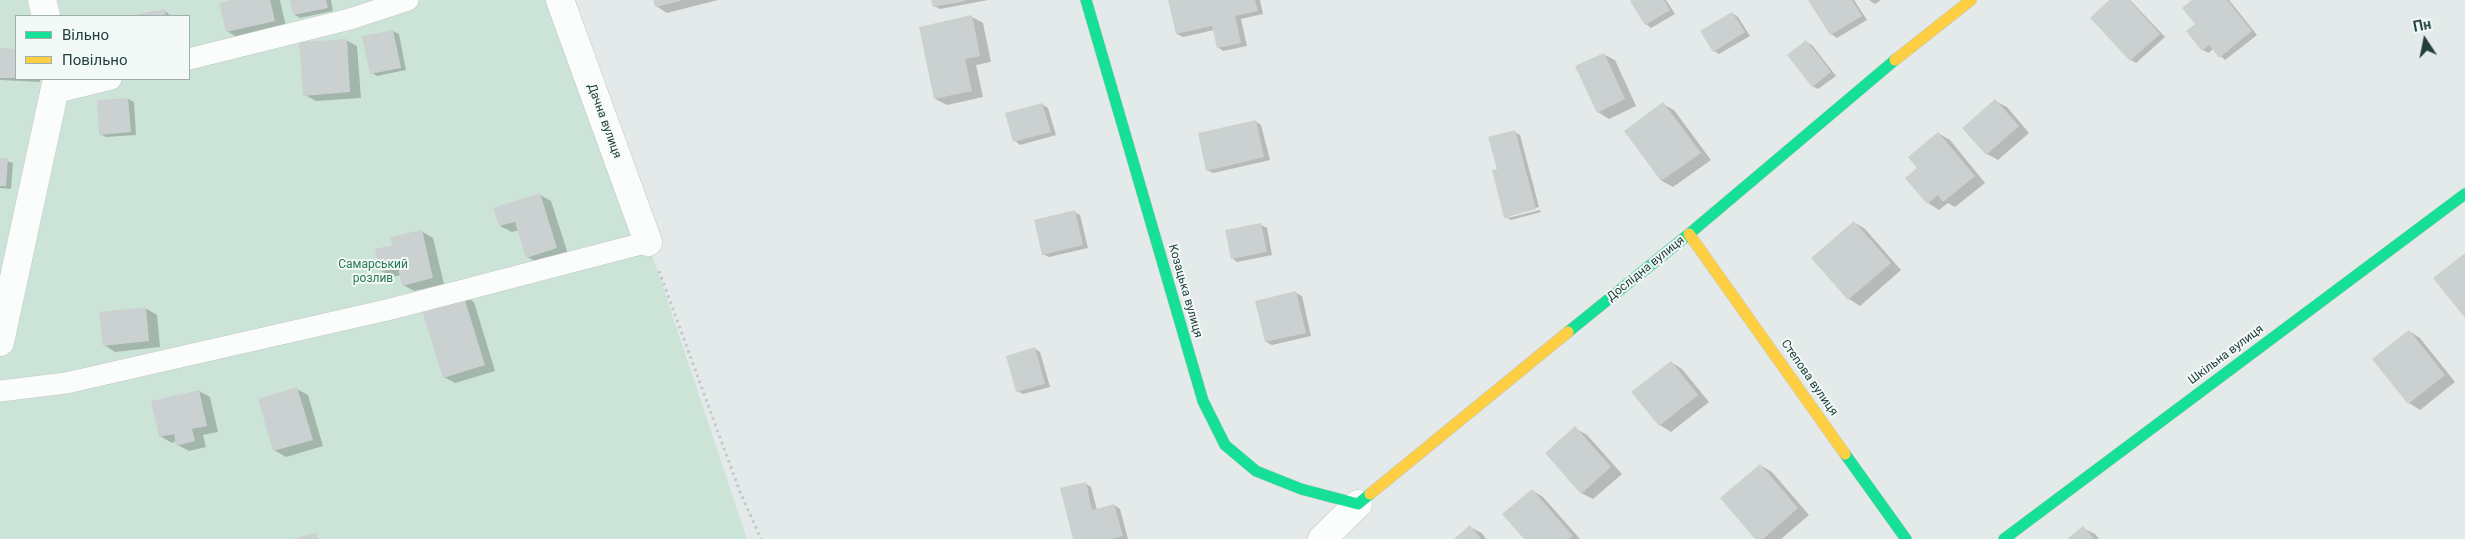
<!DOCTYPE html>
<html>
<head>
<meta charset="utf-8">
<style>
  body { margin:0 }
  #map { position:relative; width:2465px; height:539px; overflow:hidden; background:#e4eae9; font-family:Roboto,sans-serif }
  canvas { display:block }
  .legend { position:absolute; left:15px; top:15px; width:175px; height:65px; box-sizing:border-box; background:#f2f9f7; border:1px solid #9eafad; margin:0; padding:6px 9px; list-style:none; font-size:15px; color:#203f3d }
  .legend li { display:flex; align-items:center; gap:10px; height:25px }
  .legend b { width:25px; border:1px solid #9eafad }
  .north { position:absolute; left:2400px; top:15px; width:50px; height:50px; -webkit-text-stroke:4px #f2f9f7; paint-order:stroke; rotate:349deg; font-size:14px; font-weight:700; line-height:20px; text-align:center; color:#203f3d }
  .north::after { content:''; display:block; margin:auto; width:18px; height:22px; background:#203f3d; clip-path:polygon(50% 0,100% 100%,50% 72%,0 100%) }
</style>
</head>
<body>
<div id="map">
<canvas width="2465" height="539"></canvas>
<ul class="legend">
<li><b style="height:6px;background:#16e098"></b>Вільно</li>
<li><b style="height:6px;background:#ffcf43"></b>Повільно</li>
</ul>
<div class="north">Пн</div>
</div>
<script>
const c = document.querySelector('canvas').getContext('2d');
c.lineJoin = 'round';
function paint(path, color) { c.fillStyle = color; c.fill(path, 'evenodd'); }
const poly = rows => new Path2D(rows.map(r => 'M' + r).join(''));
function stroke(path, color, width, dash) { c.strokeStyle = color; c.lineWidth = width; c.lineCap = dash ? 'butt' : 'round'; c.setLineDash(dash || []); c.stroke(path); }
function drawText(font, color, halo, rows, align = 'center') {
  c.font = font + ' Roboto,sans-serif'; c.lineWidth = 4; c.setLineDash([]); c.textBaseline = 'middle'; c.strokeStyle = halo; c.fillStyle = color; for (const [text, x, y, turn = 0] of rows) {
    c.save(); c.translate(x, y); c.rotate((+turn || 0) * Math.PI / 180); c.textAlign = isNaN(turn) ? turn : align; if (halo) c.strokeText(text, 0, 0); c.fillText(text, 0, 0); c.restore();
  }
}
paint(poly([
  [0,0,549,0,648,242,747,539,0,539],
  [16,16,189,16,189,79,16,79]
]), '#cce4d8');
paint(poly([
  [237,0,280,0,286,27,238,38,227,31],
  [291,0,331,0,333,11,300,18,295,15],
  [655,0,718,0,667,13,656,6],
  [933,0,988,0,940,9,934,6],
  [1169,0,1260,0,1263,14,1241,19,1247,46,1223,51,1218,47,1214,30,1183,37,1177,34],
  [1635,0,1666,0,1675,14,1651,28,1646,24],
  [1809,0,1854,0,1867,20,1837,38,1831,34],
  [1869,0,1881,0,1875,4],
  [2111,0,2130,0,2165,37,2136,63,2131,60],
  [2194,0,2229,0,2257,35,2225,60,2213,49,2209,53,2203,50,2197,25],
  [164,10,171,16,139,16,139,15],
  [1732,13,1738,17,1750,36,1719,54,1714,51],
  [972,17,983,23,991,62,976,65,983,97,947,105,935,99],
  [393,31,399,34,406,70,377,76,372,73],
  [346,40,357,46,361,98,316,101,305,95],
  [1806,42,1812,45,1836,76,1818,89,1812,86],
  [0,49,16,50,16,79,40,79,40,82,0,80],
  [1603,54,1615,60,1636,106,1609,119,1598,112],
  [128,99,134,102,136,135,106,137,100,134],
  [1995,101,2007,107,2029,133,1998,160,1987,154],
  [1042,104,1048,108,1056,135,1020,145,1015,141],
  [1663,104,1674,110,1711,160,1673,187,1662,181,1625,132],
  [1255,121,1261,125,1270,160,1213,173,1207,170],
  [1515,132,1520,135,1539,207,1508,216,1508,218,1540,210,1541,212,1511,220,1505,217,1498,170],
  [1938,133,1950,140,1985,183,1955,207,1948,203,1939,210,1928,203,1918,169],
  [0,159,13,163,11,189,0,188],
  [540,195,551,201,568,254,539,263,527,257,519,230,512,232,500,226],
  [1075,212,1080,215,1088,248,1049,257,1043,254],
  [1854,222,1865,229,1901,270,1860,306,1849,299,1813,258],
  [1261,225,1267,228,1272,255,1237,262,1232,258],
  [421,231,433,238,444,284,414,291,403,285,401,275,393,277,381,271,394,246],
  [1296,293,1302,296,1311,336,1272,345,1266,342],
  [462,295,474,302,495,371,455,383,444,377],
  [145,308,157,315,160,347,115,352,104,345],
  [2409,331,2420,338,2455,382,2420,410,2409,403,2374,359],
  [1034,348,1040,352,1050,387,1023,394,1017,391],
  [1671,362,1682,369,1709,402,1671,432,1660,425],
  [297,389,308,395,323,446,286,457,274,450],
  [199,391,210,397,218,432,203,435,206,447,189,451,178,445,177,441,172,443,160,436],
  [1575,428,1587,435,1622,474,1593,499,1581,493],
  [1760,465,1772,472,1809,515,1781,539,1756,539],
  [1085,483,1091,487,1097,510,1114,505,1120,509,1128,539,1074,539],
  [1532,490,1543,497,1580,539,1526,539],
  [1470,527,1482,533,1486,539,1456,539],
  [2083,528,2095,534,2099,539,2069,539]
]), '#0003');
paint(poly([
  [232,0,270,0,275,21,226,32,219,3],
  [290,0,326,0,328,8,293,15],
  [653,0,680,0,680,1,655,7],
  [931,0,964,0,965,1,933,7],
  [1168,0,1255,0,1258,11,1235,16,1241,43,1217,48,1212,26,1176,34],
  [1632,0,1664,0,1670,10,1645,25,1630,1],
  [1808,0,1852,0,1862,16,1830,35],
  [2109,0,2129,0,2160,34,2130,61,2090,18],
  [2192,0,2227,0,2252,31,2219,58,2209,45,2202,51,2186,31,2195,24,2182,8],
  [165,9,166,16,138,16,137,14],
  [1732,12,1745,32,1713,52,1700,31],
  [972,15,980,56,965,59,972,91,934,99,919,27],
  [393,30,401,68,370,74,362,36],
  [347,39,350,92,303,96,299,42],
  [1806,40,1831,72,1812,87,1787,55],
  [0,48,16,49,16,78,0,78],
  [1604,53,1625,99,1597,113,1575,66],
  [128,98,131,132,99,135,97,100],
  [1995,99,2019,126,1986,155,1962,128],
  [1663,102,1701,153,1661,181,1624,131],
  [1042,103,1051,132,1013,142,1005,113],
  [1256,120,1264,157,1206,171,1198,133],
  [1515,130,1536,209,1504,218,1492,170,1497,169,1488,137],
  [1938,132,1975,176,1943,202,1938,195,1927,204,1905,178,1917,168,1908,157],
  [0,158,8,158,6,186,0,186],
  [540,193,557,248,526,258,515,222,499,226,493,208],
  [1075,210,1083,245,1042,255,1034,220],
  [1854,221,1891,263,1848,300,1811,258],
  [1261,223,1267,252,1231,259,1225,230],
  [422,230,433,278,402,286,398,267,380,272,375,249,392,245,390,237],
  [2465,253,2465,318,2433,278],
  [1296,291,1306,333,1265,342,1255,301],
  [463,294,485,365,443,378,421,307],
  [146,307,149,341,103,346,99,312],
  [2409,330,2445,375,2408,404,2372,359],
  [1035,347,1045,384,1016,392,1006,356],
  [1671,361,1698,395,1659,426,1631,392],
  [297,387,313,440,273,451,258,399],
  [199,390,207,426,192,429,195,441,176,446,174,434,159,437,151,401],
  [1575,426,1611,467,1581,494,1545,453],
  [1760,464,1798,508,1763,539,1755,539,1720,498],
  [1086,482,1092,510,1114,504,1123,536,1111,539,1073,539,1060,488],
  [1532,489,1573,536,1569,539,1524,539,1502,514],
  [1470,525,1481,539,1454,539],
  [2083,526,2094,539,2067,539],
  [316,533,318,539,295,539,295,538]
]), '#cbd1d0');
const lane = poly([
  [189,59,350,19,408,0],
  [54,93,111,79],
  [0,391,66,383,391,309,648,242]
]);
const street = poly([
  [42,0,46,16],
  [560,0,648,242],
  [0,342,57,79],
  [1322,539,1358,504]
]);
const fast = poly([
  [1086,0,1203,401,1225,445,1256,471,1301,489,1358,504,1370,494],
  [1568,332,1689,234,1895,60],
  [1845,454,1906,539],
  [2004,539,2465,194]
]);
const slow = poly([
  [1895,60,1971,0],
  [1689,234,1845,454],
  [1370,494,1568,332]
]);
stroke(lane, '#c1c7c6', 22);
stroke(street, '#c1c7c6', 29);
stroke(fast, '#c0c8c6', 12);
stroke(slow, '#c0c8c6', 12);
stroke(poly([
  [659,271,740,492,761,539]
]), '#c1cac9', 3, [2.5, 4]);
stroke(lane, '#fbfcfc', 21);
stroke(street, '#fbfcfc', 28);
stroke(fast, '#16e098', 11);
stroke(slow, '#ffcf43', 11);
drawText('12px', '#203f3d', '#f2f9f7', [
  ["Дачна вулиця",604,121,70],
  ["Дослідна вулиця",1646,269,-39],
  ["Козацька вулиця",1185,291,74],
  ["Шкільна вулиця",2226,355,-37],
  ["Степова вулиця",1809,378,55]
]);
drawText('12px', '#277956', '#f2f9f7', [
  ["Самарський",373,265],
  ["розлив",373,279]
]);
</script>
</body>
</html>
